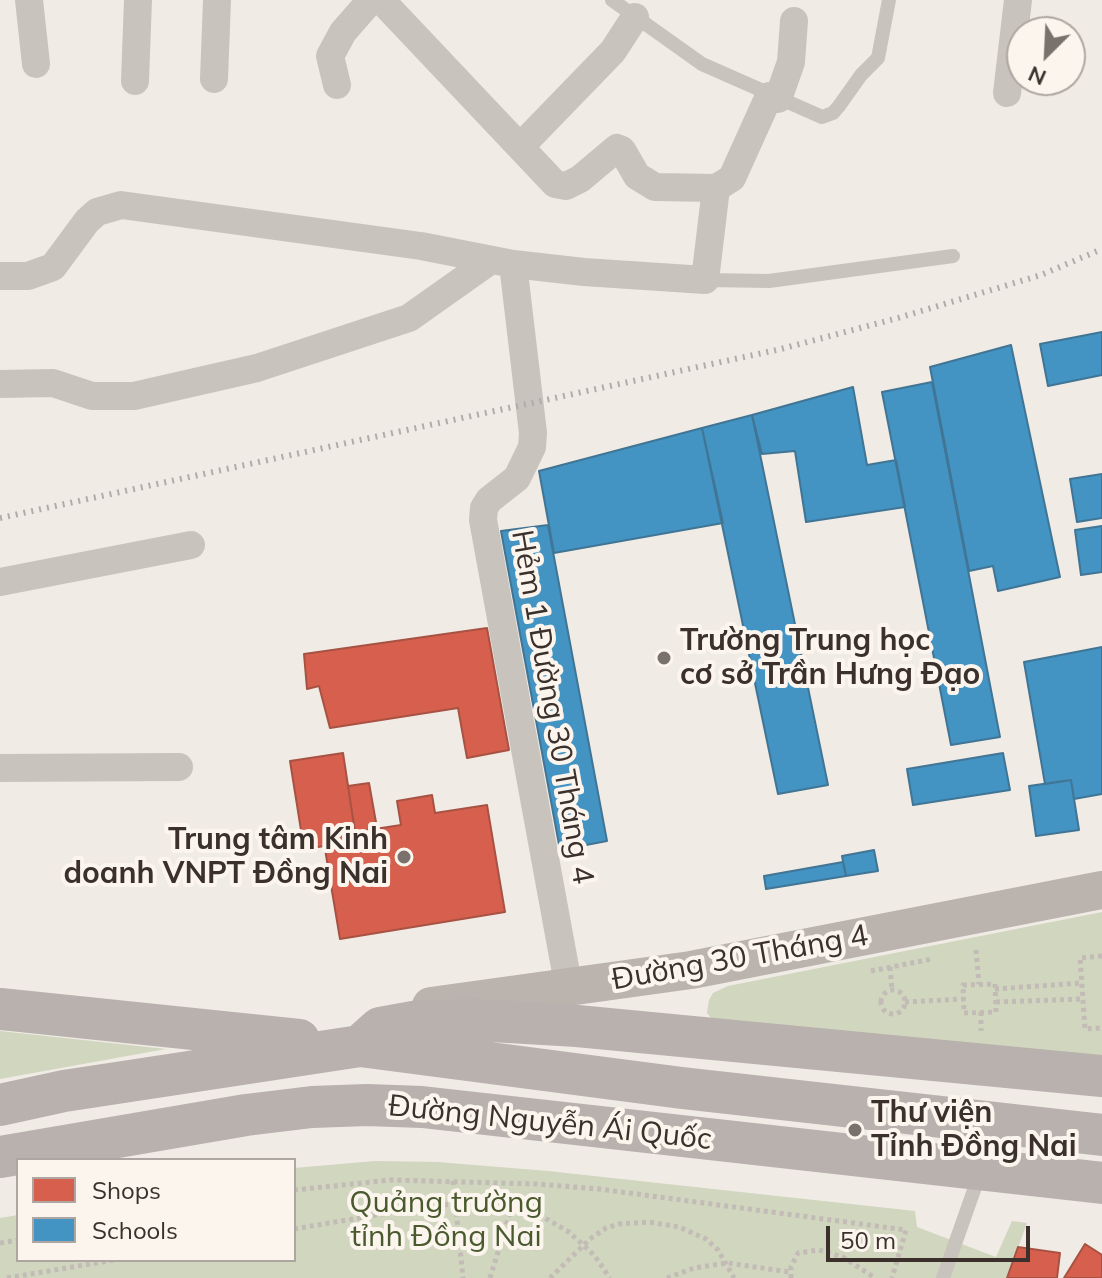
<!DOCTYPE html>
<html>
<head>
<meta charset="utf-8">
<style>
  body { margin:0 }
  #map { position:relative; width:1102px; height:1278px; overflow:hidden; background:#f0ebe5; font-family:Mulish,sans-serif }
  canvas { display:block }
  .legend { position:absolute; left:16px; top:1158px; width:280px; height:104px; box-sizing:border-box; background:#fbf5ee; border:2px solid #aea6a0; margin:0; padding:10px 14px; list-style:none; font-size:24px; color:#3b302b }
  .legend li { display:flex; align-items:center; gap:16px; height:40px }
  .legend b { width:40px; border:2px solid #aea6a0 }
  .north { position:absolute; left:1006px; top:16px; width:80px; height:80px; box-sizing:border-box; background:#fbf5ee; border:2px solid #aea6a0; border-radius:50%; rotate:204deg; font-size:22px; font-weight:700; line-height:32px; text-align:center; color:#3b302b }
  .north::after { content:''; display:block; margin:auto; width:28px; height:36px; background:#7a716c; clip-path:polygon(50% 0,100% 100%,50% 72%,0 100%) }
  .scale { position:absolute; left:826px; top:1226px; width:204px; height:36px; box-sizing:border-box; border:4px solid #3b302b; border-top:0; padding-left:10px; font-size:24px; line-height:28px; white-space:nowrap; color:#3b302b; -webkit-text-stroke:6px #fbf5ee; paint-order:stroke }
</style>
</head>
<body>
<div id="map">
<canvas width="1102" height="1278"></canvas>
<ul class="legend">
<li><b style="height:22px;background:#d6604d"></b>Shops</li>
<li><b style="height:22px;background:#4393c3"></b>Schools</li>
</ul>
<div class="north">N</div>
<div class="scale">50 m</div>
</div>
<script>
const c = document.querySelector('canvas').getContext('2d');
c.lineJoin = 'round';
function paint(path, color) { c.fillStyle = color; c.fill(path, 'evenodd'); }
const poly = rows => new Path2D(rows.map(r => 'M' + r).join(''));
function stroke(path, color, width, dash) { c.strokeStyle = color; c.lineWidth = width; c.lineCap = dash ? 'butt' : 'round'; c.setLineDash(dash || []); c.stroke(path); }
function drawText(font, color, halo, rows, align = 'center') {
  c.font = font + ' Mulish,sans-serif'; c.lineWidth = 8; c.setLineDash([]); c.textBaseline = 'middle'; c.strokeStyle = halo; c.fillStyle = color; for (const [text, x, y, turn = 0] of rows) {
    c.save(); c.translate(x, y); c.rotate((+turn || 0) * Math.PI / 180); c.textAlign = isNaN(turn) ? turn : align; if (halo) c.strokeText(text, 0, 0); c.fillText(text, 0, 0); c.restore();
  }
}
paint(poly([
  [1102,912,1102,1060,711,1018,707,1013,709,1000,713,993,728,986],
  [0,1031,166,1049,0,1079],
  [375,1161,438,1162,548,1171,915,1211,917,1227,996,1257,1012,1221,1027,1223,1007,1278,0,1278,0,1218,18,1215,18,1260,294,1260,294,1168]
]), '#d1d6bf');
const shops = poly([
  [487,628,509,750,467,758,458,708,330,728,319,686,307,689,304,654,487,628],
  [343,753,355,832,323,837,325,846,304,849,290,761,343,753],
  [369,783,377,828,355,832,348,786,369,783],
  [432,795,435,813,487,805,505,912,340,939,323,837,401,825,397,801,432,795],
  [1085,1244,1102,1255,1102,1278,1064,1278,1085,1244],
  [1018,1247,1060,1253,1057,1278,1007,1278,1018,1247]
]);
paint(shops, '#d6604d');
stroke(shops, '#a85243', 2);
const schools = poly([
  [1102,332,1102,375,1048,386,1040,344,1102,332],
  [1011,345,1060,577,998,591,993,566,969,571,930,367,1011,345],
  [932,382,1000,737,951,745,882,392,932,382],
  [853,387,867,465,896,460,905,507,806,522,795,451,762,454,752,415,853,387],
  [752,415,828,785,778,794,702,428,752,415],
  [702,428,723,523,554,553,539,471,702,428],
  [1102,474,1102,518,1077,522,1070,479,1102,474],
  [548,525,607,841,560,850,501,531,548,525],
  [1102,526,1102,572,1081,575,1075,530,1102,526],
  [1102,647,1102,794,1074,799,1071,780,1045,784,1024,662,1102,647],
  [1003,753,1010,790,913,805,907,769,1003,753],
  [1071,780,1079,830,1036,836,1029,786,1071,780],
  [874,850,878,871,846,876,842,856,874,850],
  [843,862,846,876,766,889,764,876,843,862]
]);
paint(schools, '#4393c3');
stroke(schools, '#417595', 2);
stroke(poly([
  [976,950,979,984],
  [1102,956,1080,958,1085,1029,1102,1028],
  [890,967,892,990],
  [871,971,932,959],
  [995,984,996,1012,964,1013,963,985,995,984],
  [995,989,1082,983],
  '881 1002a12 12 0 1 1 24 0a12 12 0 1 1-24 0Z',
  [905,1002,964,999],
  [996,1002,1083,999],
  [981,1012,981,1031],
  [453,1181,463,1278],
  [294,1190,391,1180,537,1184,599,1189,906,1230,892,1278],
  [294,1229,429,1206,455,1204,512,1206,538,1214,569,1232,594,1255,610,1278],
  [0,1243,18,1240],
  [7,1278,114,1260],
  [490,1278,512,1206],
  [550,1278,590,1239,606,1228,619,1224,648,1222,679,1227,706,1239,718,1250,734,1278],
  [667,1278,694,1268,727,1263,790,1272],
  [791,1278,791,1267,798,1253,819,1250,843,1257,875,1278]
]), '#c2bbb6', 5, [4, 4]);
stroke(poly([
  [612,0,702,64,822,117,833,113,839,106,861,75,878,58,889,0],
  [705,280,769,281,953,256],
  [943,1278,980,1173]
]), '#c9c3be', 14);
stroke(poly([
  [29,0,36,64],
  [214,79,217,0],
  [135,81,138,0],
  [337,85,330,56,343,32,371,0],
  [1007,93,1018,0],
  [778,99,791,62,794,21],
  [520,147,613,51,635,17],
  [716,188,732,178,769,96],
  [513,264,533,433,532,447,517,478,489,500,484,508,483,520,569,989],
  [0,276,28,276,53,267,87,221,97,212,121,205,421,246,513,264,584,272,705,280,716,188,655,187,637,176,622,150,617,148,580,179,566,186,555,184,381,0],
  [0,384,53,383,92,396,134,396,257,368,409,318,491,260],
  [0,582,191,545],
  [0,768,179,767]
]), '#c9c3be', 28);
stroke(poly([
  [431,1006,691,970,1102,890]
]), '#bab3ae', 38);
stroke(poly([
  [0,1009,299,1040],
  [361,1045,380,1028,419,1021,475,1020,577,1026,1102,1076],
  [0,1105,64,1091,360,1046,682,1088,1102,1135],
  [0,1157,246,1115,312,1107,367,1105,422,1107,1102,1183]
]), '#b8b1ad', 42);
stroke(poly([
  [0,518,781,349,898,318,1041,275,1102,249]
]), '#b1aca8', 6, [2, 6]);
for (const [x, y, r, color] of [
  [664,658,8,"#7a716c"],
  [404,857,8,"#7a716c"],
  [855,1130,8,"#7a716c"]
]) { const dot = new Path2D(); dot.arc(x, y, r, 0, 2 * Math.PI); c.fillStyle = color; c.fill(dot); stroke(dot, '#fbf5ee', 3); }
drawText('bold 30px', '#3b302b', '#fbf5ee', [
  ["Trường Trung học",680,641],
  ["cơ sở Trần Hưng Đạo",680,675],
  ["Trung tâm Kinh",388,840,"right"],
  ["doanh VNPT Đồng Nai",388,874,"right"],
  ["Thư viện",871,1113],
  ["Tỉnh Đồng Nai",871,1147]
], 'left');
drawText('30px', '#3b302b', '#fbf5ee', [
  ["Hẻm 1 Đường 30 Tháng 4",552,707,80],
  ["Đường 30 Tháng 4",740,958,-10],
  ["Đường Nguyễn Ái Quốc",550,1123,6]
]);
drawText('30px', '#4a5a2e', '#fbf5ee', [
  ["Quảng trường",446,1203],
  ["tỉnh Đồng Nai",446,1237]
]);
</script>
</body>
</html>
